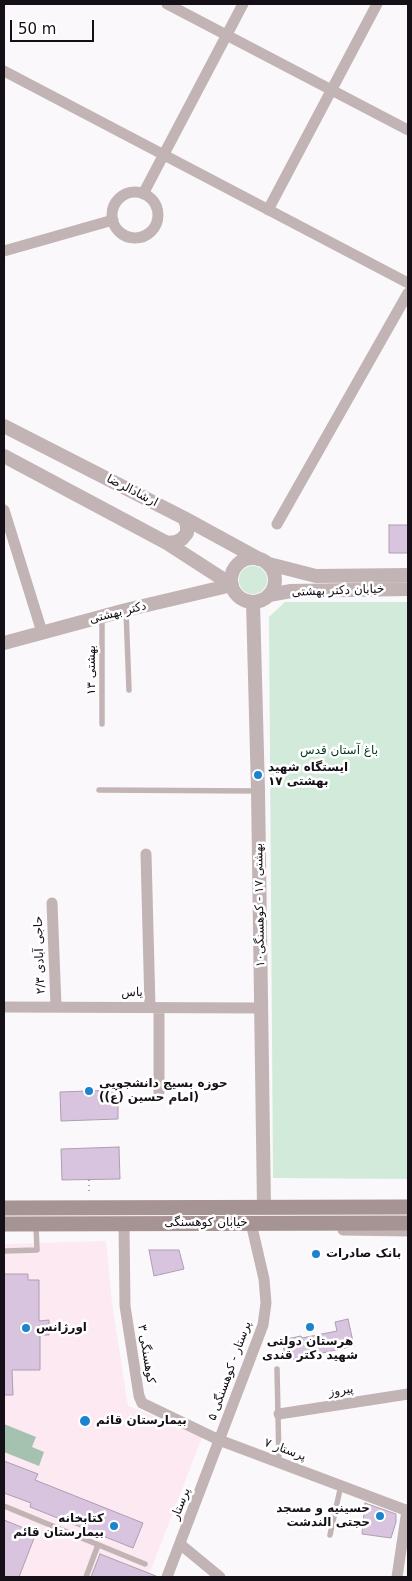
<!DOCTYPE html>
<html>
<head>
<meta charset="utf-8">
<style>
  body { margin:0 }
  #map { position:relative; width:412px; height:1581px; overflow:hidden; background:#fbf8fc; font-family:"DejaVu Sans",sans-serif }
  canvas { display:block }
  .frame { position:absolute; inset:0; border:5px solid #151017; pointer-events:none }
  .scale { position:absolute; left:10px; top:20px; width:84px; height:22px; box-sizing:border-box; border:2px solid #151017; border-top:0; padding-left:6px; font-size:15px; line-height:18px; white-space:nowrap; color:#151017; -webkit-text-stroke:4px #fff; paint-order:stroke }
</style>
</head>
<body>
<div id="map">
<canvas width="412" height="1581"></canvas>
<div class="frame"></div>
<div class="scale">50 m</div>
</div>
<script>
const c = document.querySelector('canvas').getContext('2d');
c.lineJoin = 'round';
function paint(path, color) { c.fillStyle = color; c.fill(path, 'evenodd'); }
const poly = rows => new Path2D(rows.map(r => 'M' + r).join(''));
function stroke(path, color, width, dash) { c.strokeStyle = color; c.lineWidth = width; c.lineCap = dash ? 'butt' : 'round'; c.setLineDash(dash || []); c.stroke(path); }
function drawText(font, color, halo, rows, align = 'center') {
  c.font = font + ' "DejaVu Sans",Vazirmatn,sans-serif'; c.lineWidth = 5; c.setLineDash([]); c.textBaseline = 'middle'; c.strokeStyle = halo; c.fillStyle = color; for (const [text, x, y, turn = 0] of rows) {
    c.save(); c.translate(x, y); c.rotate((+turn || 0) * Math.PI / 180); c.textAlign = isNaN(turn) ? turn : align; if (halo) c.strokeText(text, 0, 0); c.fillText(text, 0, 0); c.restore();
  }
}
paint(poly([
  [106,1241,112,1303,128,1406,203,1435,148,1577,4,1577,4,1244]
]), '#fce9f2');
paint(poly([
  '239 580a14 14 0 1 1 28 0a14 14 0 1 1-28 0Z',
  [285,602,408,602,408,1179,273,1178,269,617]
]), '#d1eada');
paint(poly([
  [4,1424,36,1437,32,1447,44,1452,39,1466,4,1452]
]), '#a5c2b0');
const building = poly([
  [389,525,408,525,408,553,389,553,389,525],
  [118,1090,118,1119,61,1121,60,1092,118,1090],
  [119,1147,120,1179,62,1180,61,1149,119,1147],
  [149,1250,179,1250,184,1269,154,1276,149,1250],
  [4,1274,28,1274,28,1280,39,1280,39,1321,49,1320,49,1335,40,1335,40,1370,12,1370,13,1395,4,1395,4,1274],
  [348,1319,354,1346,286,1361,282,1340,301,1336,302,1338,337,1331,335,1322,348,1319],
  [4,1461,38,1474,35,1480,143,1523,133,1548,30,1507,31,1503,4,1493,4,1461],
  [365,1503,396,1514,396,1522,391,1538,362,1534,365,1503],
  [4,1520,36,1533,19,1577,4,1577,4,1520],
  [100,1554,156,1576,156,1577,91,1577,100,1554]
]);
paint(building, '#d8c4de');
stroke(building, '#ad9eb2', 1);
stroke(poly([
  [89,1180,89,1195]
]), '#a5a1a6', 2, [1, 4]);
stroke(poly([
  [126,610,129,690],
  [102,617,102,724],
  [99,790,258,791],
  [4,1251,37,1250,36,1226],
  [277,1369,279,1462],
  [4,1506,145,1564],
  [330,1535,341,1485],
  [86,1577,98,1545]
]), '#c2b4b5', 5.5);
stroke(poly([
  [167,4,408,130],
  [4,71,408,283],
  '112 215a23 23 0 1 1 46 0a23 23 0 1 1-46 0Z',
  [143,194,243,4],
  [268,210,377,4],
  [4,251,113,220],
  [4,510,42,632],
  [277,524,408,293],
  [146,854,150,1007],
  [52,903,56,1006],
  [4,1007,261,1008],
  [159,1008,159,1092],
  [124,1224,125,1306,139,1396,142,1403,219,1440,408,1511],
  [343,1230,408,1231],
  [279,1414,408,1394],
  [180,1544,220,1577],
  [167,1577,263,1325,266,1303,264,1279,251,1223],
  [397,1577,407,1510]
]), '#c2b4b5', 11);
stroke(poly([
  [4,426,184,518,259,559],
  [4,456,167,543,232,585],
  [167,543,176,542,182,539,187,533,187,525,184,518],
  '231 580a22 22 0 1 1 44 0a22 22 0 1 1-44 0Z',
  [269,564,316,576,408,575],
  [269,595,291,591,408,589],
  [253,602,258,791,264,1207],
  [4,643,126,610,232,585]
]), '#c2b4b5', 14);
stroke(poly([
  [4,1208,408,1207],
  [4,1224,408,1223]
]), '#a69394', 15);
for (const [x, y, r, color] of [
  [258,775,5,"#1a84ce"],
  [89,1091,5,"#1a84ce"],
  [316,1254,5,"#1a84ce"],
  [310,1327,5,"#1a84ce"],
  [26,1328,5,"#1a84ce"],
  [85,1421,6,"#1a84ce"],
  [380,1516,5,"#1a84ce"],
  [114,1526,5,"#1a84ce"]
]) { const dot = new Path2D(); dot.arc(x, y, r, 0, 2 * Math.PI); c.fillStyle = color; c.fill(dot); stroke(dot, '#fff', 2); }
drawText('12px', '#151017', '#fff', [
  ["ارشادالرضا",132,491,27],
  ["خیابان دکتر بهشتی",338,591,-2],
  ["دکتر بهشتی",118,613,-14],
  ["بهشتی ۱۳",92,670,-90],
  ["بهشتی ۱۷ - کوهسنگی۱۰",260,905,-91],
  ["حاجی آبادی ۲/۳",40,955,-92],
  ["یاس",132,993,-1],
  ["خیابان کوهسنگی",206,1223],
  ["کوهسنگی ۳",146,1354,81],
  ["پرستار - کوهسنگی ۵",230,1371,-70],
  ["پیروز",341,1391,-9],
  ["پرستار ۷",285,1450,20],
  ["پرستار",181,1504,-69]
]);
drawText('12px', '#00361e', '#fff', [
  ["باغ آستان قدس",339,751]
]);
drawText('bold 12px', '#151017', '#fff', [
  ["ایستگاه شهید",268,768],
  ["بهشتی ۱۷",268,782],
  ["حوزه بسیج دانشجویی",99,1084],
  ["(امام حسین (ع))",99,1098],
  ["بانک صادرات",326,1254],
  ["اورژانس",36,1328],
  ["هرستان دولتی",310,1342,"center"],
  ["شهید دکتر قندی",310,1356,"center"],
  ["بیمارستان قائم",96,1421],
  ["حسینیه و مسجد",370,1509,"right"],
  ["حجتی الندشت",370,1523,"right"],
  ["کتابخانه",104,1519,"right"],
  ["بیمارستان قائم",104,1533,"right"]
], 'left');
</script>
</body>
</html>
